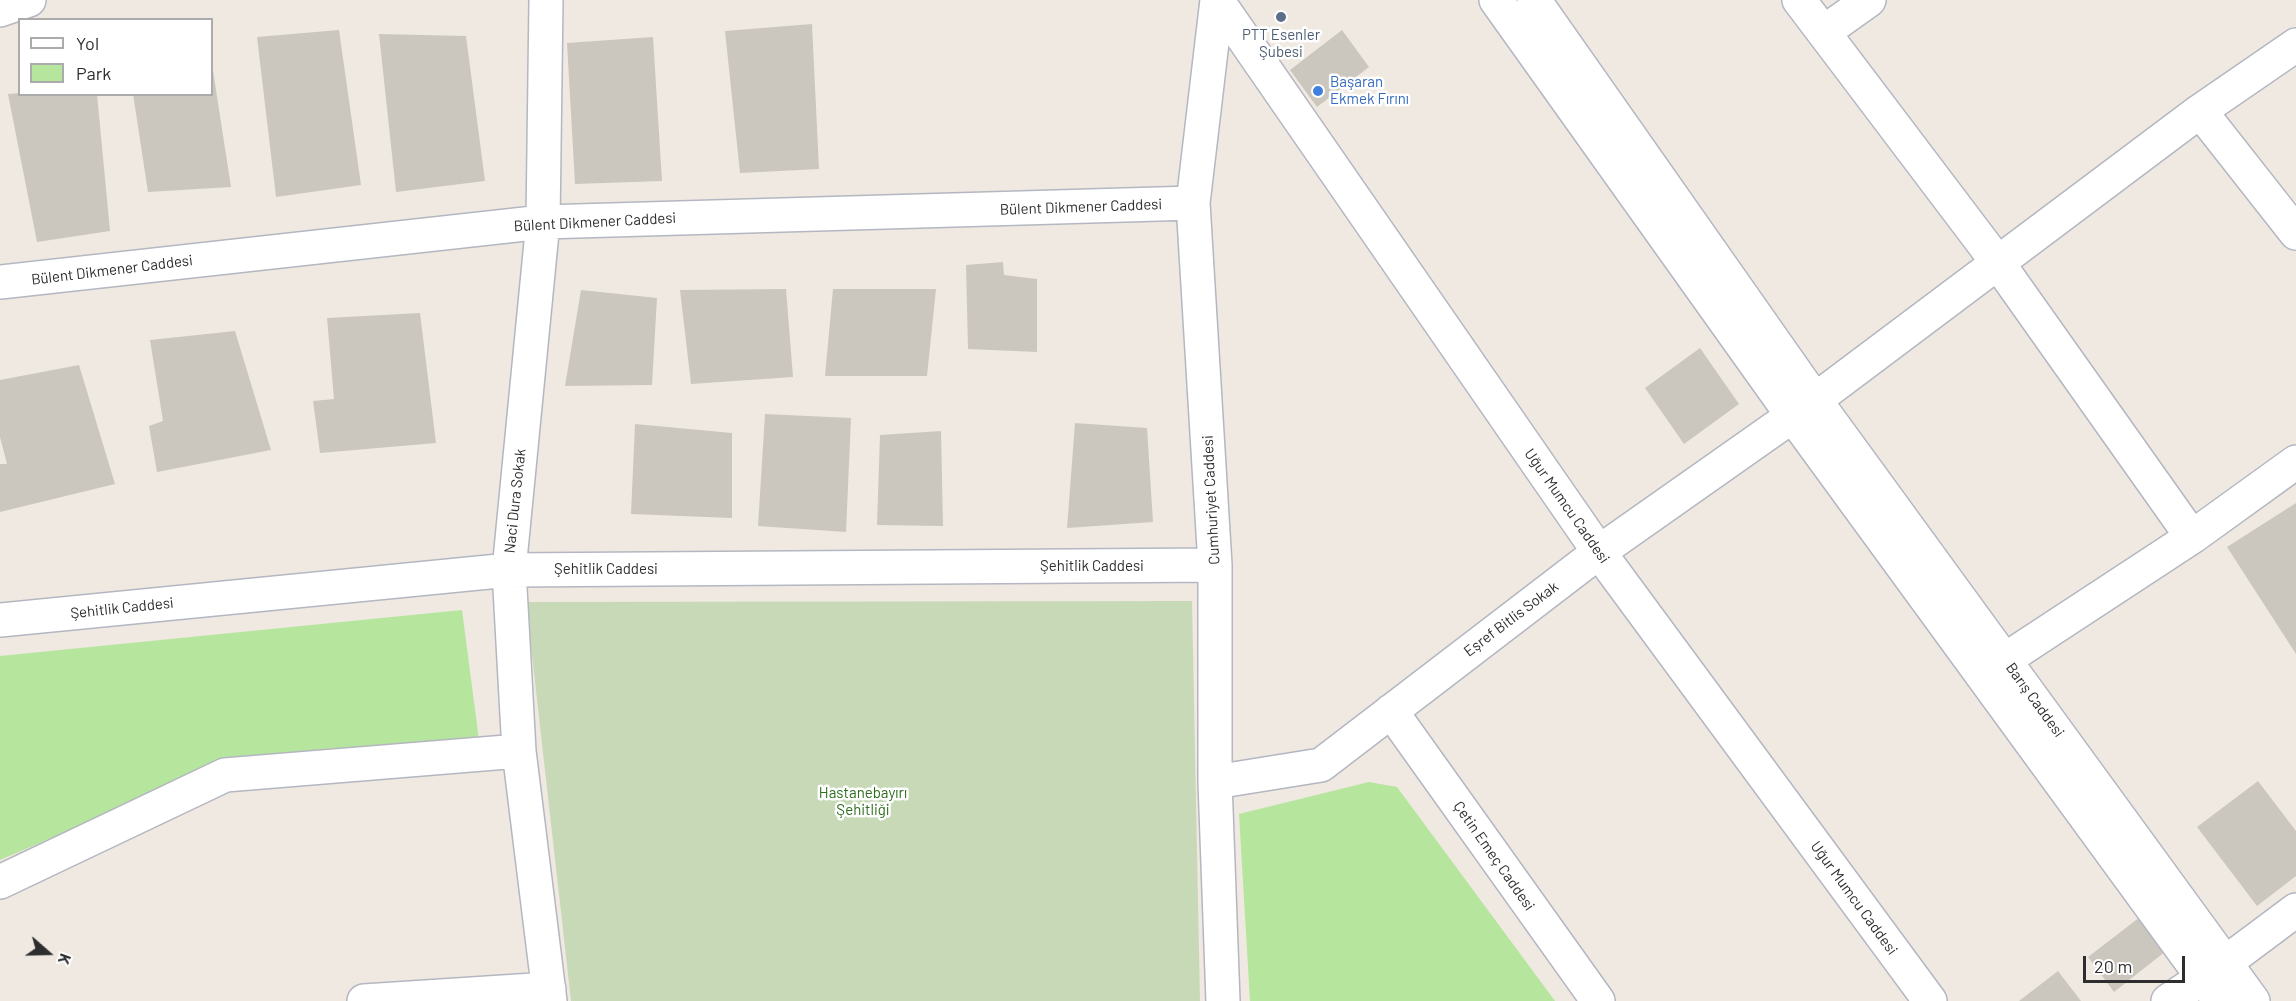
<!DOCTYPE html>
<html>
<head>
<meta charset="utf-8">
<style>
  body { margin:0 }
  #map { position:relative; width:2296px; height:1001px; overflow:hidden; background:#efe9e1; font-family:Barlow,sans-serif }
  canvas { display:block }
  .legend { position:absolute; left:18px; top:18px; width:195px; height:78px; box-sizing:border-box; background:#fff; border:2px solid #ababab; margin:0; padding:8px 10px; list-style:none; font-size:18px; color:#2e2e2e }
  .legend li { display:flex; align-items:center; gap:12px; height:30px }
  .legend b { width:30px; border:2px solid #ababab }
  .north { position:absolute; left:18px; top:923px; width:60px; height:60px; -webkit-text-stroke:4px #fff; paint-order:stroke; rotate:110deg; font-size:16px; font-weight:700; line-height:24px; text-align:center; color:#2e2e2e }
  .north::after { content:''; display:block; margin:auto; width:21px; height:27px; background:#2e2e2e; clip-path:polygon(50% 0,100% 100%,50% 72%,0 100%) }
  .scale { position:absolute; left:2083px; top:956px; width:102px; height:27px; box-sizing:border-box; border:3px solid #2e2e2e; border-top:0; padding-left:8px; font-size:18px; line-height:21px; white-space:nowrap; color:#2e2e2e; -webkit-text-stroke:4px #fff; paint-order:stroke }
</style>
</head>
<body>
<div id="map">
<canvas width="2296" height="1001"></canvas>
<ul class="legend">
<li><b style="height:8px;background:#fff"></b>Yol</li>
<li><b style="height:16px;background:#b6e59e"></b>Park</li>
</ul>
<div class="north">K</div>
<div class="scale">20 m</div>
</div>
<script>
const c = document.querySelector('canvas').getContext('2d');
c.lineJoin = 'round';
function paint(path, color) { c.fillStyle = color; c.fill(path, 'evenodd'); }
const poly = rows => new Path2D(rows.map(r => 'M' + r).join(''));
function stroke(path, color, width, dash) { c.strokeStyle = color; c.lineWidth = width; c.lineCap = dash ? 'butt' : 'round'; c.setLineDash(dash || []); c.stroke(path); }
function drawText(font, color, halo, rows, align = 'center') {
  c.font = font + ' Barlow,sans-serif'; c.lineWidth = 5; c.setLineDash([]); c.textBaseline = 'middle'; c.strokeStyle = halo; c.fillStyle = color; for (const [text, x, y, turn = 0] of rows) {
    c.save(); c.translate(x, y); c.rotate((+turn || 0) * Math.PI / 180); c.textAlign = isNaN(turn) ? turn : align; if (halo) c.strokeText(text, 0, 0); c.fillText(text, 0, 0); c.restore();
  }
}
paint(poly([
  [462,610,479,740,224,764,0,860,0,656],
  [1369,782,1397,787,1555,1001,1250,1001,1239,814]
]), '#b6e59e');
paint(poly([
  [1192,601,1200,1001,571,1001,526,602]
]), '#c8d9b8');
paint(poly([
  [812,24,819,169,740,173,725,31],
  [339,30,361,185,276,197,257,37],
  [1342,30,1369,67,1317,107,1290,70],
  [379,34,466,36,485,181,396,192],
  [653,37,662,181,575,184,567,43],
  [212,64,231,187,148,192,133,94,212,94],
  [20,93,20,94,97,94,110,231,37,242,8,94],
  [1003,262,1004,275,1037,279,1037,352,968,349,966,265],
  [786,289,793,377,691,384,680,290],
  [833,289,936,289,927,376,825,376],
  [581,290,657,298,652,385,565,386],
  [420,313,436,443,320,453,313,401,334,399,327,318],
  [235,331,271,450,157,472,149,426,163,421,150,340],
  [1700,348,1739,404,1684,444,1645,388],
  [79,365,115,484,0,512,0,464,7,464,0,437,0,380],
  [765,414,851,418,846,532,758,526],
  [1075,423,1147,428,1153,522,1067,528],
  [635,424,732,433,732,518,631,514],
  [941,431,943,526,877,525,880,435],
  [2296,503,2296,654,2227,547],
  [2258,781,2296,831,2296,876,2257,906,2197,827],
  [2140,917,2166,951,2114,992,2088,957],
  [2058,971,2081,1001,2019,1001]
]), '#cbc7bf');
const minor = poly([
  [546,0,543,222,509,570,519,751,550,1001],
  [1217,0,1599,552,1930,1001],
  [1217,0,1193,203,1215,565,1215,782,1223,1001],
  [1496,0,1792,415,2220,1001],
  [1534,0,1815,400,2253,1001],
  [1799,0,1998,263,2192,537],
  [0,10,29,0],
  [1824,32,1869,0],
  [2200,111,2296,233],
  [0,282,543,222,1193,203],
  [0,620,509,570,1215,565],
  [2006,659,2192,537,2296,462],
  [1391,711,1598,1001],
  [1215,782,1321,765,1599,552,1815,400,2200,111,2296,45],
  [0,882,225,775,519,751],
  [364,1001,549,989],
  [2168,1001,2225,963,2296,910]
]);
stroke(minor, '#b4b7c1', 36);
stroke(minor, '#fff', 33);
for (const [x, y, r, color] of [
  [1281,17,6,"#5c6f8a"],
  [1318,91,6,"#3f7fe0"]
]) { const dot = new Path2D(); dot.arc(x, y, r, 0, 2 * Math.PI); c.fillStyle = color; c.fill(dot); stroke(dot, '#fff', 2); }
drawText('15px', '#4e5e75', '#fff', [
  ["PTT Esenler",1281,35],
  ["Şubesi",1281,52]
]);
drawText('15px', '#366cbe', '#fff', [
  ["Başaran",1330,82],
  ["Ekmek Fırını",1330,99]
], 'left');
drawText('15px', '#2e2e2e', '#fff', [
  ["Bülent Dikmener Caddesi",1081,207,-2],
  ["Bülent Dikmener Caddesi",595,222,-3],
  ["Bülent Dikmener Caddesi",112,270,-7],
  ["Cumhuriyet Caddesi",1211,500,-93],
  ["Naci Dura Sokak",515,501,-84],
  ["Uğur Mumcu Caddesi",1567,506,55],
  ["Şehitlik Caddesi",1092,566],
  ["Şehitlik Caddesi",606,569],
  ["Şehitlik Caddesi",122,608,-6],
  ["Eşref Bitlis Sokak",1511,619,-37],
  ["Barış Caddesi",2035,700,54],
  ["Çetin Emeç Caddesi",1494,856,55],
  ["Uğur Mumcu Caddesi",1854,898,54]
]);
drawText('15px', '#2c6e1b', '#fff', [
  ["Hastanebayırı",863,793],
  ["Şehitliği",863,810]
]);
</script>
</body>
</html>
